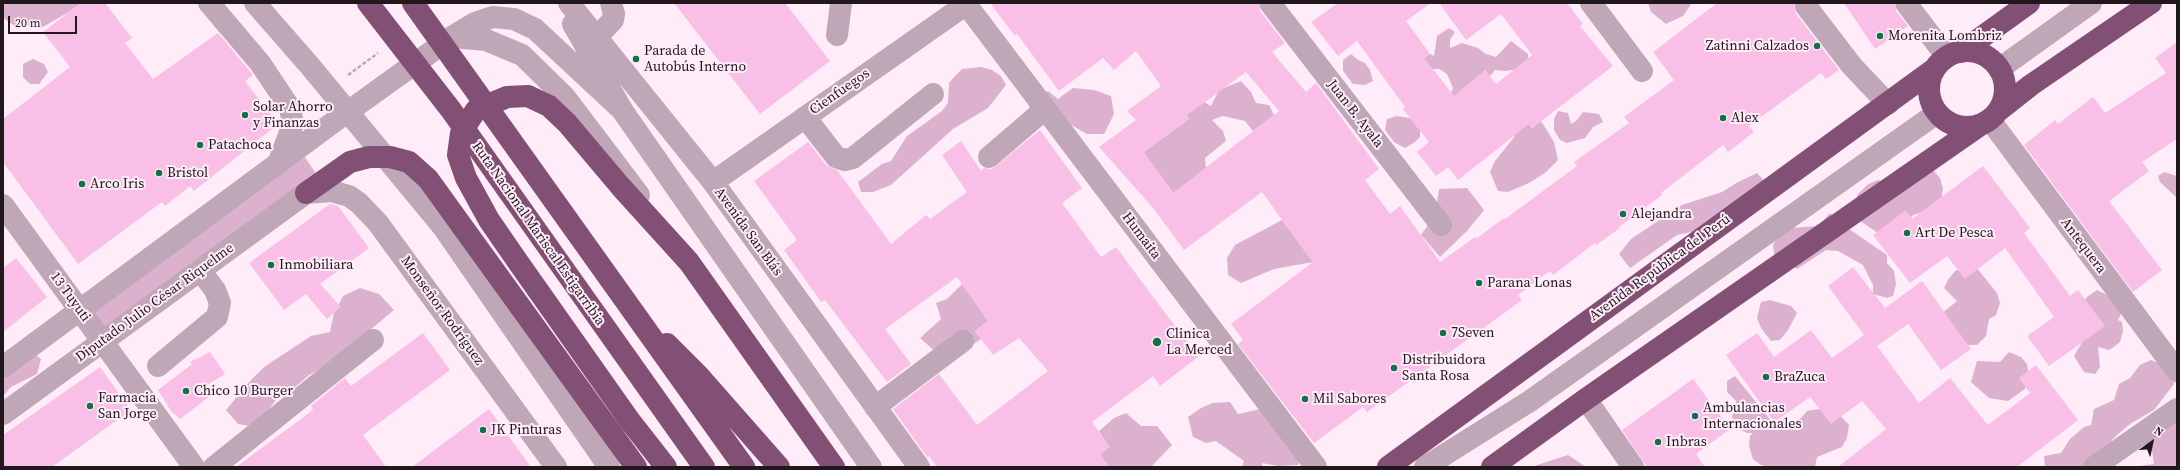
<!DOCTYPE html>
<html>
<head>
<meta charset="utf-8">
<style>
  body { margin:0 }
  #map { position:relative; width:2180px; height:470px; overflow:hidden; background:#feedf8; font-family:"Source Serif 4",serif }
  canvas { display:block }
  .frame { position:absolute; inset:0; border:4px solid #21181e; pointer-events:none }
  .north { position:absolute; left:2132px; top:422px; width:40px; height:40px; -webkit-text-stroke:3px #feedf8; paint-order:stroke; rotate:33deg; font-size:11px; font-weight:700; line-height:16px; text-align:center; color:#21181e }
  .north::after { content:''; display:block; margin:auto; width:14px; height:18px; background:#21181e; clip-path:polygon(50% 0,100% 100%,50% 72%,0 100%) }
  .scale { position:absolute; left:8px; top:16px; width:69px; height:18px; box-sizing:border-box; border:2px solid #21181e; border-top:0; padding-left:5px; font-size:12px; line-height:14px; white-space:nowrap; color:#21181e; -webkit-text-stroke:3px #feedf8; paint-order:stroke }
</style>
</head>
<body>
<div id="map">
<canvas width="2180" height="470"></canvas>
<div class="frame"></div>
<div class="north">N</div>
<div class="scale">20 m</div>
</div>
<script>
const c = document.querySelector('canvas').getContext('2d');
c.lineJoin = 'round';
function paint(path, color) { c.fillStyle = color; c.fill(path, 'evenodd'); }
const poly = rows => new Path2D(rows.map(r => 'M' + r).join(''));
function stroke(path, color, width, dash) { c.strokeStyle = color; c.lineWidth = width; c.lineCap = dash ? 'butt' : 'round'; c.setLineDash(dash || []); c.stroke(path); }
function drawText(font, color, halo, rows, align = 'center') {
  c.font = font + ' "Source Serif 4",serif'; c.lineWidth = 4; c.setLineDash([]); c.textBaseline = 'middle'; c.strokeStyle = halo; c.fillStyle = color; for (const [text, x, y, turn = 0] of rows) {
    c.save(); c.translate(x, y); c.rotate((+turn || 0) * Math.PI / 180); c.textAlign = isNaN(turn) ? turn : align; if (halo) c.strokeText(text, 0, 0); c.fillText(text, 0, 0); c.restore();
  }
}
paint(poly([
  [3,3,81,3,69,12,41,28,32,24,18,28,3,18],
  [1648,3,1692,3,1683,16,1666,24,1651,12],
  [1449,28,1455,32,1450,40,1450,48,1462,43,1478,48,1486,54,1496,57,1511,41,1528,54,1528,68,1505,71,1495,70,1490,76,1485,70,1460,103,1451,93,1453,88,1447,74,1439,69,1427,69,1392,81,1430,54,1434,56,1437,36],
  [1351,54,1358,60,1365,63,1370,70,1373,81,1365,85,1353,84,1343,71,1343,60],
  [33,59,44,64,48,72,39,84,30,84,23,77,23,64],
  [981,67,992,70,1001,76,1006,85,988,108,953,129,891,185,873,192,861,192,858,182,882,164,891,161,907,136,942,111,948,103,949,83,955,76,962,69],
  [1241,81,1251,92,1256,103,1269,105,1274,115,1253,131,1245,121,1223,116,1212,120,1223,131,1226,141,1205,158,1206,169,1173,193,1161,176,1154,181,1130,162,1189,119,1181,109,1201,100,1211,106,1219,90],
  [1073,88,1094,90,1111,96,1114,114,1104,134,1087,134,1066,122,1030,114,1029,97,1048,91,1058,99],
  [1558,111,1568,113,1571,124,1576,121,1583,112,1599,114,1603,122,1593,127,1585,138,1567,143,1560,140,1554,130,1554,119],
  [1520,113,1532,128,1541,121,1554,142,1558,160,1545,173,1529,183,1508,192,1498,191,1490,172,1495,161,1515,136,1513,129],
  [1397,116,1410,118,1420,130,1420,137,1415,142,1405,148,1394,142,1385,130,1387,119],
  [302,153,317,175,104,335,87,313],
  [1933,170,1940,178,1943,189,1940,207,1913,215,1895,239,1881,235,1857,219,1853,205,1858,194,1868,184,1878,180,1889,183],
  [2164,172,2177,176,2177,198,2160,182,2158,176],
  [1757,173,1771,188,1696,231,1677,235,1630,268,1619,254,1631,239,1682,205,1722,192,1738,182],
  [1467,188,1484,210,1467,231,1440,257,1421,235,1430,222,1436,209,1439,189],
  [1830,213,1849,229,1887,255,1887,263,1894,271,1896,284,1893,296,1887,298,1873,294,1873,285,1863,265,1838,251,1826,250,1797,269,1783,261,1774,254,1773,245,1779,235,1791,228,1818,226],
  [1282,220,1313,262,1274,269,1241,283,1228,275,1227,258,1235,245],
  [1965,267,1976,267,1997,293,2000,303,1996,315,1989,319,1986,336,1977,345,1963,345,1941,314,1957,301,1944,288,1948,280,1955,271],
  [962,284,988,321,975,331,981,339,947,362,920,338,941,319,936,303,947,299],
  [360,288,379,294,394,310,328,365,309,375,295,387,278,397,256,427,238,424,226,410,250,381,264,367,311,336,330,332,334,313,343,296],
  [2097,290,2111,297,2118,305,2121,314,2118,320,2122,322,2123,331,2120,342,2115,346,2109,350,2098,347,2100,367,2095,374,2084,372,2074,356,2087,334,2081,306,2087,297],
  [1770,300,1791,306,1797,313,1788,330,1780,340,1771,341,1761,328,1757,318,1761,302],
  [2009,352,2021,357,2027,364,2029,374,2025,389,2008,401,1989,398,1971,382,1977,361,2000,362],
  [33,353,41,359,37,374,11,387,3,396,3,374],
  [2151,360,2165,365,2172,375,2174,384,2154,410,2130,424,2117,435,2087,467,2045,467,2044,456,2061,453,2070,439,2084,427,2091,425,2094,409,2114,400,2119,384,2130,378,2140,365],
  [1735,376,1776,427,1787,430,1793,427,1807,411,1825,408,1835,410,1849,425,1847,438,1842,447,1817,457,1815,467,1770,467,1761,465,1753,459,1749,446,1750,436,1753,433,1747,433,1738,428,1732,417,1736,401,1727,392,1727,381],
  [1230,402,1238,414,1270,407,1302,450,1298,465,1278,466,1262,463,1262,467,1242,467,1244,461,1216,441,1206,443,1193,437,1188,417,1201,408,1213,403],
  [1126,413,1141,426,1157,426,1172,445,1151,467,1109,467,1100,454,1109,447,1099,431,1114,418],
  [2175,423,2177,423,2177,467,2131,467,2154,464,2152,450,2143,444],
  [1568,455,1586,467,1530,467,1534,466]
]), '#dbb1ce');
paint(poly([
  [81,3,105,3,132,38,125,43,153,79,218,33,253,75,245,81,278,124,194,191,190,186,165,206,162,202,78,264,3,162,3,119,70,67,43,32],
  [674,3,785,3,830,61,760,114],
  [990,3,1258,3,1260,11,1285,43,1272,52,1306,92,1316,83,1379,169,1365,180,1390,214,1400,206,1440,262,1475,237,1477,238,1504,218,1505,219,1577,166,1574,162,1629,123,1624,117,1674,80,1653,52,1717,3,1794,3,1796,14,1839,70,1826,79,1821,73,1749,126,1754,132,1728,152,1723,145,1661,193,1662,195,1619,227,1620,228,1596,245,1595,243,1553,275,1550,271,1518,295,1522,300,1482,329,1367,412,1363,407,1314,443,1238,344,1243,340,1231,324,1313,262,1282,220,1262,192,1184,250,1153,208,1099,147,1136,120,1127,111,1161,86,1136,51,1114,70,1103,58,1059,91,1017,34,1015,36],
  [1246,72,1279,111,1173,193,1144,152,1189,119,1186,116],
  [1338,3,1431,3,1406,21,1430,54,1424,58,1454,96,1485,70,1496,84,1532,55,1501,14,1466,40,1439,3,1567,3,1583,24,1580,26,1613,66,1532,128,1529,124,1458,180,1448,167,1436,176,1417,152,1429,142,1403,109,1405,107,1357,41,1338,56,1311,22],
  [1844,3,1894,3,1896,11,1908,26,1875,49],
  [2177,42,2177,139,2142,162,2149,171,2109,201,2162,270,2133,292,2024,145,2055,120,2058,124,2093,97,2105,113,2166,73,2155,58],
  [1040,130,1082,188,1062,203,1101,257,1116,247,1198,357,1160,386,1153,376,1092,422,1110,447,1100,454,1109,467,937,467,929,456,927,457,893,409,939,374,977,425,1048,371,1019,338,993,355,975,331,988,321,957,277,885,329,911,364,887,382,825,300,821,302,784,250,797,240,754,181,808,142,826,165,837,170,891,244,926,215,930,219,967,192,942,155,961,141,981,171,984,168,992,169],
  [1983,166,2030,228,2024,233,2070,296,2078,290,2105,326,2049,366,2027,336,2054,317,2005,248,1965,279,1947,256,1910,283,1873,235,1906,210,1912,219],
  [330,204,338,206,369,248,320,284,341,307,327,319,306,294,284,310,249,263],
  [16,258,47,297,3,332,3,268],
  [1853,267,1885,308,1922,281,1971,349,1941,370,1908,324,1877,346,1919,403,1950,378,1988,425,2030,393,2019,378,2036,365,2078,420,2017,467,1838,467,1886,429,1862,401,1831,424,1810,397,1774,422,1726,355,1757,333,1774,357,1811,330,1832,358,1864,335,1828,286],
  [423,333,450,370,363,435,386,467,236,467,313,410,311,406,345,378,351,386],
  [210,352,225,374,207,385,214,393,180,419,171,411,158,390,192,364,190,362],
  [100,367,131,410,52,467,3,467,3,435],
  [1693,379,1730,429,1696,454,1705,467,1647,467,1622,430],
  [489,409,531,467,412,467]
]), '#f9bfe7');
stroke(poly([
  [348,75,378,53]
]), '#baacb5', 2.5, [4, 2]);
stroke(poly([
  [209,3,260,63,290,108,293,124,278,164],
  [255,3,310,66,443,227,609,467],
  [569,3,713,182,919,467],
  [1270,3,1441,225],
  [1591,3,1642,71],
  [1906,3,1947,57],
  [966,4,1316,467],
  [1806,6,1852,66,1888,104],
  [573,24,622,110,871,467],
  [837,35,841,3],
  [452,37,486,40,522,55,564,96,639,195],
  [597,37,613,20,614,14,611,3],
  [1999,69,2091,3],
  [805,117,836,157,845,160,853,158,933,94],
  [1990,120,2177,371],
  [989,157,1045,109],
  [713,182,968,3],
  [3,205,194,467],
  [158,366,217,317,220,303,215,290,200,270],
  [3,367,335,121,452,37,475,23,493,17,514,19,535,29,622,110],
  [1586,399,1633,467],
  [875,407,963,341],
  [3,414,306,193,331,191,349,196,359,203,378,223,556,467],
  [214,467,373,340],
  [1425,467,1530,401,1937,113],
  [2094,467,2177,409]
]), '#c0a7b8', 22);
stroke(poly([
  [368,3,451,110,704,467],
  [413,3,744,467],
  '1929 89a38 38 0 1 1 76 0a38 38 0 1 1-76 0Z',
  [1961,52,2029,3],
  [1998,111,2031,85,2151,3],
  [306,193,350,162,369,157,390,157,409,162,428,179,636,467],
  [667,344,698,375,779,467],
  [666,467,630,421,518,262,489,220,466,178,458,155,461,133,476,110,507,97,528,96,549,106,567,123,621,187,689,262,834,467],
  [1388,467,1933,70],
  [1492,467,1586,399,1979,126]
]), '#835075', 22);
for (const [x, y, r, color] of [
  [1880,36,4,"#117146"],
  [1817,46,4,"#117146"],
  [636,59,4,"#117146"],
  [245,115,4,"#117146"],
  [1723,118,4,"#117146"],
  [200,145,4,"#117146"],
  [159,173,4,"#117146"],
  [82,184,4,"#117146"],
  [1623,214,4,"#117146"],
  [1907,233,4,"#117146"],
  [271,265,4,"#117146"],
  [1479,283,4,"#117146"],
  [1443,333,4,"#117146"],
  [1157,342,5,"#117146"],
  [1394,368,4,"#117146"],
  [1766,377,4,"#117146"],
  [186,391,4,"#117146"],
  [1305,399,4,"#117146"],
  [90,406,4,"#117146"],
  [1695,416,4,"#117146"],
  [483,430,4,"#117146"],
  [1658,442,4,"#117146"]
]) { const dot = new Path2D(); dot.arc(x, y, r, 0, 2 * Math.PI); c.fillStyle = color; c.fill(dot); stroke(dot, '#feedf8', 1.5); }
drawText('14px', '#21181e', '#feedf8', [
  ["Morenita Lombriz",1888,36],
  ["Zatinni Calzados",1809,46,"right"],
  ["Parada de",644,51],
  ["Autobús Interno",644,67],
  ["Solar Ahorro",253,107],
  ["y Finanzas",253,123],
  ["Alex",1731,118],
  ["Patachoca",208,145],
  ["Bristol",167,173],
  ["Arco Iris",90,184],
  ["Alejandra",1631,214],
  ["Art De Pesca",1915,233],
  ["Inmobiliara",279,265],
  ["Parana Lonas",1487,283],
  ["7Seven",1451,333],
  ["Clinica",1166,334],
  ["La Merced",1166,350],
  ["Distribuidora",1402,360],
  ["Santa Rosa",1402,376],
  ["BraZuca",1774,377],
  ["Chico 10 Burger",194,391],
  ["Farmacia",98,398],
  ["San Jorge",98,414],
  ["Mil Sabores",1313,399],
  ["Ambulancias",1703,408],
  ["Internacionales",1703,424],
  ["JK Pinturas",491,430],
  ["Inbras",1666,442]
], 'left');
drawText('14px', '#21181e', '#feedf8', [
  ["Cienfuegos",840,92,-35],
  ["Juan B. Ayala",1355,114,52],
  ["Avenida San Blás",748,232,54],
  ["Ruta Nacional Mariscal Estigarribia",538,234,55],
  ["Humaita",1141,236,53],
  ["Antequera",2083,246,53],
  ["Avenida República del Perú",1660,268,-36],
  ["13 Tuyuti",70,297,54],
  ["Diputado Julio César Riquelme",155,303,-36],
  ["Monseñor Rodríguez",442,311,54]
]);
</script>
</body>
</html>
